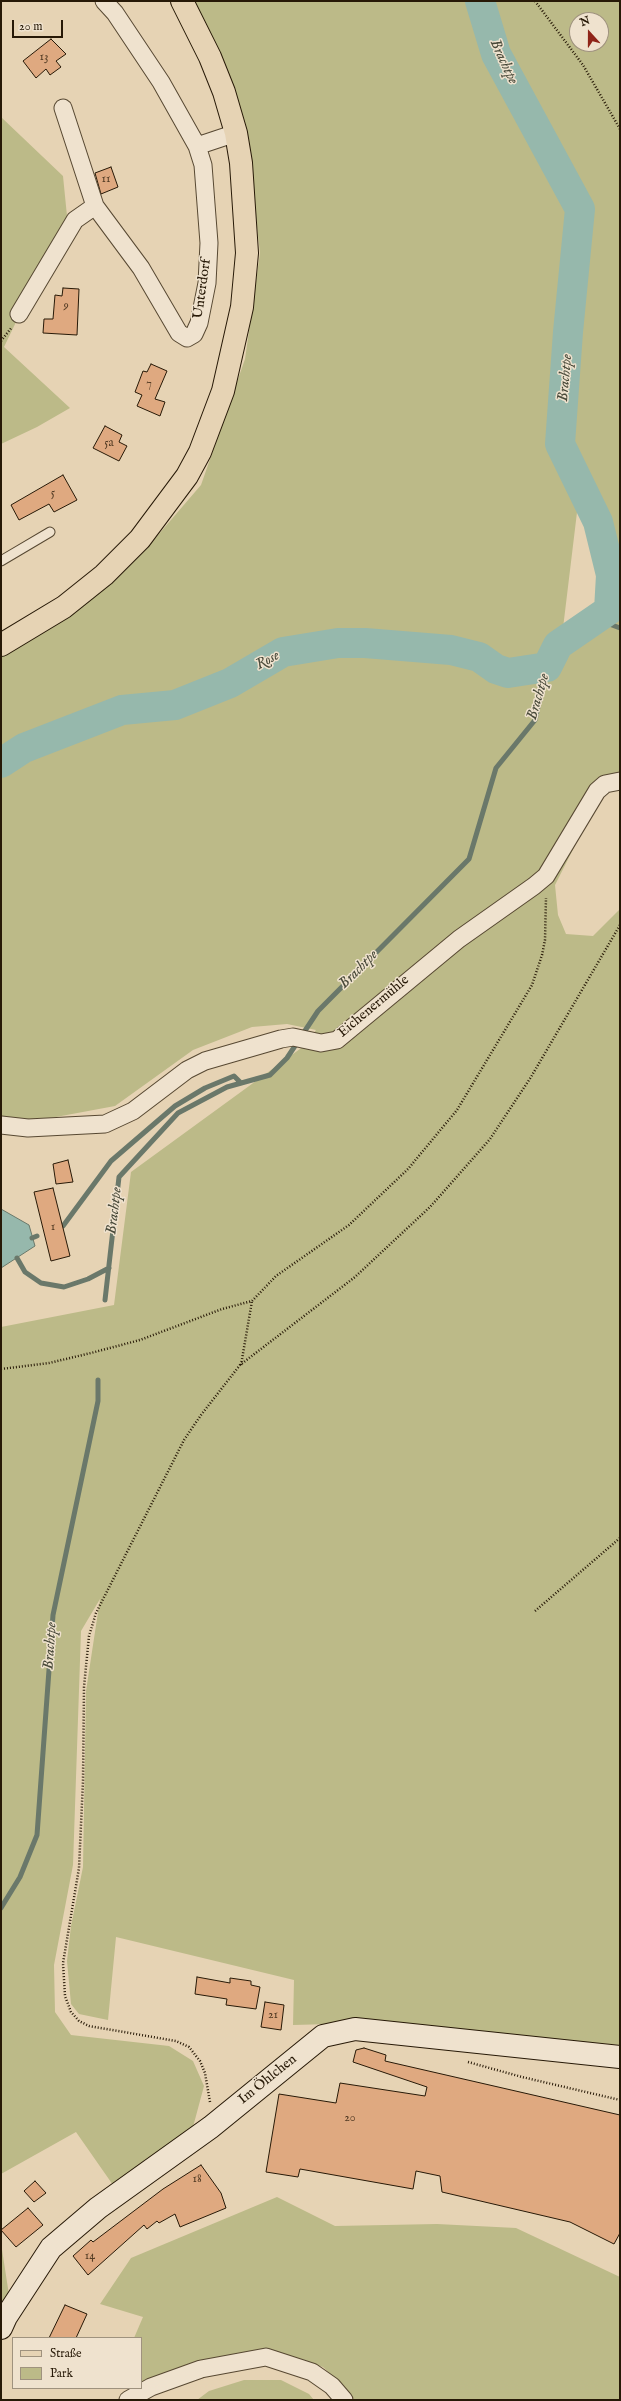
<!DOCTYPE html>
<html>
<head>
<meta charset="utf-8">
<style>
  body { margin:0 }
  #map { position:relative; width:621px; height:2401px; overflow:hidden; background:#e6d3b4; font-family:"IM FELL English",serif }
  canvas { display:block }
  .frame { position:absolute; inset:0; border:2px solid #271907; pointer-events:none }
  .legend { position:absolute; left:12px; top:2337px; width:130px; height:52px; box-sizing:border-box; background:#efe2ce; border:1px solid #9f927e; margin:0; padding:5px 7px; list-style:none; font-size:12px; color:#271907 }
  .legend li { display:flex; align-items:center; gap:8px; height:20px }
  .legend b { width:20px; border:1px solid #9f927e }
  .north { position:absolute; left:569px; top:12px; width:40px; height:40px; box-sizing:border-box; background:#efe2ce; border:1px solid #9f927e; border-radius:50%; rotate:339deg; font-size:11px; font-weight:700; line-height:16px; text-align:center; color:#271907 }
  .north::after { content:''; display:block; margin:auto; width:14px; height:18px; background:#8f2418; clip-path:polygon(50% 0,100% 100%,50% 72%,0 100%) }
  .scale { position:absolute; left:12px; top:20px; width:51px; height:18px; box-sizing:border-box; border:2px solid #271907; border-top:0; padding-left:5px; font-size:12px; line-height:14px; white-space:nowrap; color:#271907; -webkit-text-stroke:3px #efe2ce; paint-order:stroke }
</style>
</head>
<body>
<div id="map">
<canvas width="621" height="2401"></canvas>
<div class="frame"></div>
<ul class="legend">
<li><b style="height:5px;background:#e6d3b4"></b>Straße</li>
<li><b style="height:11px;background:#bcba88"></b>Park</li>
</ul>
<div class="north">N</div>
<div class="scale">20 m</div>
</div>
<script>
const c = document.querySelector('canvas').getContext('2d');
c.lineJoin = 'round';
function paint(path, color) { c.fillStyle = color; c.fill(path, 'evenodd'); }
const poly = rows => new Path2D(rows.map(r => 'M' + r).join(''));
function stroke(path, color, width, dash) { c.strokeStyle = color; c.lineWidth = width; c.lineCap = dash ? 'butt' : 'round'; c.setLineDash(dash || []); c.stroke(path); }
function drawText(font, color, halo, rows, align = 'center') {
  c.font = font + ' "IM FELL English",serif'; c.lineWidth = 3; c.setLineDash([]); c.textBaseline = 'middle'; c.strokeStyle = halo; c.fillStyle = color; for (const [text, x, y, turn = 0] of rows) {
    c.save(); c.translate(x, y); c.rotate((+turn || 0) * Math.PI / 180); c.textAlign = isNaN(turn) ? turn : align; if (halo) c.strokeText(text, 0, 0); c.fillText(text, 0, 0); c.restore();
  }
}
paint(poly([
  [193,1,620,1,620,788,612,788,597,802,555,885,558,915,566,934,593,936,620,909,620,2045,369,2023,293,2025,294,1980,116,1937,108,2020,79,2014,71,2004,67,1961,71,1926,83,1867,86,1691,100,1599,81,1631,73,1865,54,1965,55,2012,71,2035,169,2046,193,2061,204,2086,193,2127,113,2185,76,2132,1,2174,1,1327,114,1305,131,1172,304,1046,316,1030,287,1024,252,1027,193,1050,115,1106,29,1122,1,1119,1,655,74,608,152,542,201,485,245,359,260,253,246,131],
  [577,20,601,20,601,44,577,44],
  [578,504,611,613,560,653],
  [1,117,63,176,67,216,4,347,70,408,37,427,1,444],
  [277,2197,335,2226,437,2224,516,2228,620,2277,620,2400,353,2400,341,2384,323,2367,268,2350,141,2387,141,2338,134,2338,143,2317,100,2304,131,2258],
  [1,2243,9,2295,1,2311],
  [244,2380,281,2380,309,2394,314,2400,197,2400,209,2391]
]), '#bcba88');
const water = poly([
  [1,1209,29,1225,35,1246,1,1268,1,1209]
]);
paint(water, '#96b8ac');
stroke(water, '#6a786a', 1);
stroke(poly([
  [596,619,620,628],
  [63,1226,111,1161,175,1106,205,1088,234,1076,241,1083],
  [32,1238,37,1236],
  [17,1258,25,1272,41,1283,64,1287,88,1279,109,1268],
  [105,1300,119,1177,178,1113,227,1087,270,1075,287,1058,318,1011,469,859,496,768,535,720,547,667],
  [1,1908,20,1877,37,1835,53,1615,98,1401,98,1380]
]), '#6a786a', 5);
stroke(poly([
  [1,763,24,748,122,710,175,705,230,683,283,652,338,643,365,643,451,650,479,657,496,669,508,673,547,667,558,645,609,610,611,575,598,522,560,444,568,332,580,209,496,54,480,1]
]), '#96b8ac', 30);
const building = poly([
  [51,39,66,54,56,61,61,67,50,75,46,69,36,78,23,61,51,39],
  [111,167,118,187,101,194,95,173,111,167],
  [63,288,79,289,77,335,43,333,44,319,53,319,55,295,62,296,63,288],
  [151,364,167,371,155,399,165,402,160,416,137,406,142,395,135,392,143,371,147,372,151,364],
  [105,426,122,435,119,442,127,446,119,461,93,448,105,426],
  [63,475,77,500,54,512,49,504,19,520,11,505,63,475],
  [68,1160,73,1182,56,1184,53,1164,68,1160],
  [53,1188,70,1256,51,1261,34,1192,53,1188],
  [197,1977,230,1983,230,1978,251,1981,251,1985,260,1987,256,2009,226,2005,227,1999,195,1994,197,1977],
  [265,2002,284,2005,281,2030,261,2027,265,2002],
  [364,2048,386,2055,385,2061,620,2115,620,2233,614,2244,570,2222,442,2192,440,2176,416,2171,413,2189,300,2169,298,2177,266,2172,279,2094,336,2103,340,2083,425,2096,427,2087,353,2062,356,2050,364,2048],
  [201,2165,221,2193,226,2208,180,2227,175,2214,159,2223,157,2221,147,2229,144,2225,88,2275,73,2256,91,2240,93,2242,163,2189,201,2165],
  [35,2181,46,2193,34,2202,24,2191,35,2181],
  [28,2208,43,2225,16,2247,1,2230,28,2208],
  [65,2305,87,2314,76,2338,49,2338,65,2305]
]);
paint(building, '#dfa980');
stroke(building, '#271907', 1);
const lane = poly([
  [1,561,50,532]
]);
const street = poly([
  [104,1,115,13,161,82,197,146],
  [63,108,95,206,141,268,179,333,187,338,194,334,199,323,207,283,209,243,203,165,197,146,236,133],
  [19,314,75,220,95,206],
  [1,1125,28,1128,105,1124,133,1111,187,1070,205,1061,281,1039,293,1037,321,1043,337,1040,459,939,534,886,546,876,597,791,605,784,620,781],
  [128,2400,151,2387,201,2369,266,2357,312,2372,332,2386,344,2400]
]);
const secondary = poly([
  [1,2328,6,2317,51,2248,98,2208,211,2127,323,2036,355,2029,620,2057]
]);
const primary = poly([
  [1,645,64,607,104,575,140,539,187,476,200,452,223,391,242,307,247,253,241,163,236,133,224,92,210,57,182,1]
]);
stroke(lane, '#574832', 11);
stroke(street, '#574832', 19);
stroke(secondary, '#271907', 24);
stroke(primary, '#271907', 24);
stroke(poly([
  [535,1,583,65,620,129],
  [1,341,12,327],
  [241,1365,252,1301],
  [1,1369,49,1363,91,1353,140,1340,222,1309,252,1301,276,1276,349,1225,408,1169,457,1110,532,985,542,955,545,940,546,898],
  [535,1611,620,1538],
  [468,2062,522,2077,620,2100],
  [210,2102,205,2073,200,2061,189,2047,176,2041,89,2026,79,2021,71,2012,65,1996,63,1963,79,1868,83,1781,84,1687,89,1636,96,1613,184,1440,201,1415,240,1365,355,1277,430,1207,490,1139,531,1077,620,925]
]), '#271907', 2.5, [1, 2]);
stroke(lane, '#efe2ce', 9);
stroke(street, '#efe2ce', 17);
stroke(secondary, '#efe2ce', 22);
stroke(primary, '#e6d3b4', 22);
drawText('12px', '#553d25', null, [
  ["13",44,58],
  ["11",106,180],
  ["9",66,307],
  ["7",149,385],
  ["5a",109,444],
  ["5",53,494],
  ["1",53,1228],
  ["21",273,2016],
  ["20",350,2119],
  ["18",197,2180],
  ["14",90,2257]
]);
drawText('14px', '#271907', '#efe2ce', [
  ["Unterdorf",203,289,-82],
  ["Eichenermühle",374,1007,-40],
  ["Im Öhlchen",268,2080,-39]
]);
drawText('italic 15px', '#484939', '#efe2ce', [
  ["Brachtpe",503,62,65],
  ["Brachtpe",566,378,-85],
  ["Rose",268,661,-29],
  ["Brachtpe",539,697,-74],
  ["Brachtpe",359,970,-45],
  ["Brachtpe",115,1211,-83],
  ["Brachtpe",51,1646,-86]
]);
</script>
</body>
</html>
